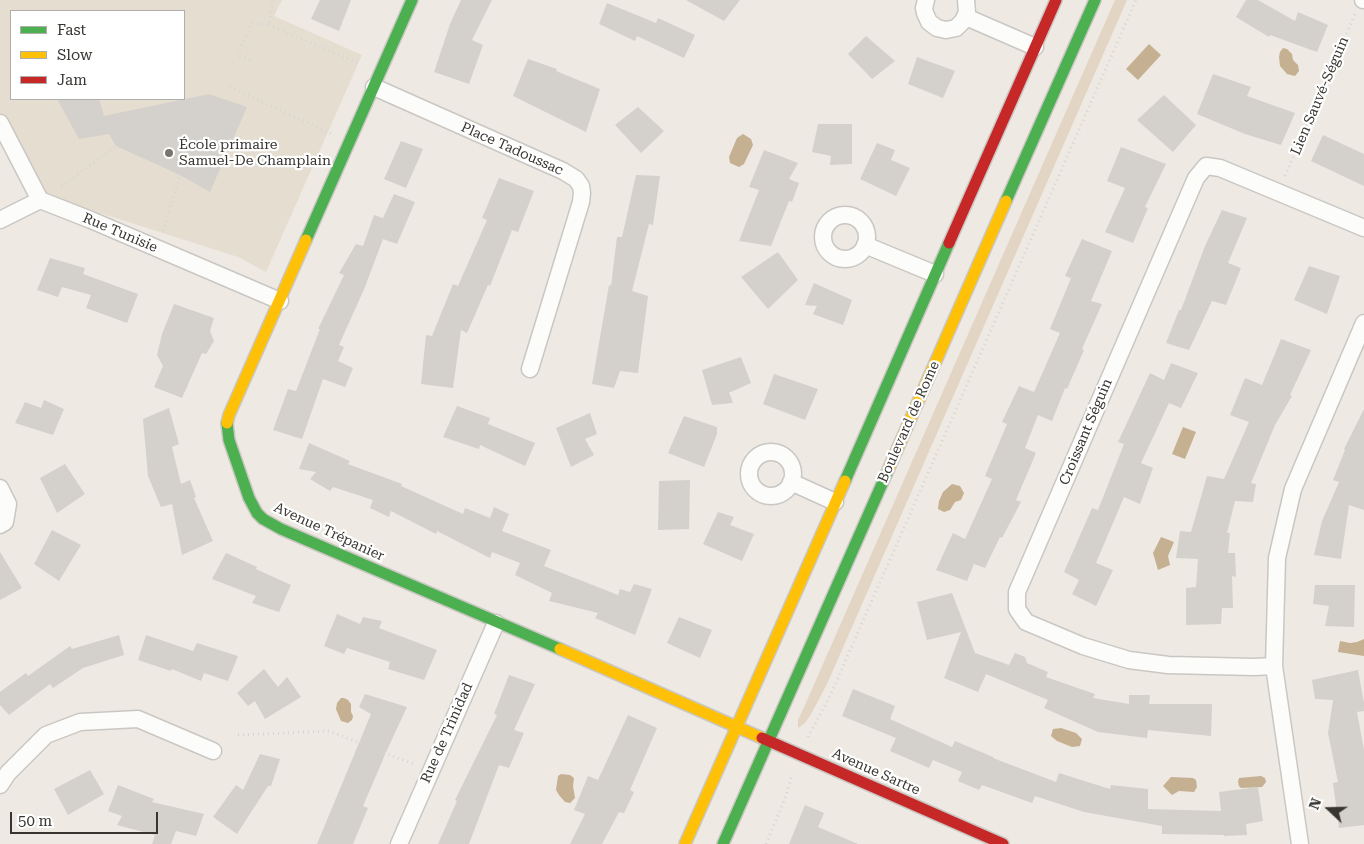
<!DOCTYPE html>
<html>
<head>
<meta charset="utf-8">
<style>
  body { margin:0 }
  #map { position:relative; width:1364px; height:844px; overflow:hidden; background:#eee9e3; font-family:"Roboto Serif",serif }
  canvas { display:block }
  .legend { position:absolute; left:10px; top:10px; width:175px; height:90px; box-sizing:border-box; background:#fff; border:1px solid #afaead; margin:0; padding:6px 9px; list-style:none; font-size:15px; color:#383531 }
  .legend li { display:flex; align-items:center; gap:10px; height:25px }
  .legend b { width:25px; border:1px solid #afaead }
  .north { position:absolute; left:1304px; top:784px; width:50px; height:50px; -webkit-text-stroke:4px #fff; paint-order:stroke; rotate:291deg; font-size:14px; font-weight:700; line-height:20px; text-align:center; color:#383531 }
  .north::after { content:''; display:block; margin:auto; width:18px; height:22px; background:#383531; clip-path:polygon(50% 0,100% 100%,50% 72%,0 100%) }
  .scale { position:absolute; left:10px; top:812px; width:148px; height:22px; box-sizing:border-box; border:2px solid #383531; border-top:0; padding-left:6px; font-size:15px; line-height:18px; white-space:nowrap; color:#383531; -webkit-text-stroke:4px #fff; paint-order:stroke }
</style>
</head>
<body>
<div id="map">
<canvas width="1364" height="844"></canvas>
<ul class="legend">
<li><b style="height:6px;background:#4caf50"></b>Fast</li>
<li><b style="height:6px;background:#ffc107"></b>Slow</li>
<li><b style="height:6px;background:#c62828"></b>Jam</li>
</ul>
<div class="north">N</div>
<div class="scale">50 m</div>
</div>
<script>
const c = document.querySelector('canvas').getContext('2d');
c.lineJoin = 'round';
function paint(path, color) { c.fillStyle = color; c.fill(path, 'evenodd'); }
const poly = rows => new Path2D(rows.map(r => 'M' + r).join(''));
function stroke(path, color, width, dash) { c.strokeStyle = color; c.lineWidth = width; c.lineCap = dash ? 'butt' : 'round'; c.setLineDash(dash || []); c.stroke(path); }
function drawText(font, color, halo, rows, align = 'center') {
  c.font = font + ' "Roboto Serif",serif'; c.lineWidth = 4.5; c.setLineDash([]); c.textBaseline = 'middle'; c.strokeStyle = halo; c.fillStyle = color; for (const [text, x, y, turn = 0] of rows) {
    c.save(); c.translate(x, y); c.rotate((+turn || 0) * Math.PI / 180); c.textAlign = isNaN(turn) ? turn : align; if (halo) c.strokeText(text, 0, 0); c.fillText(text, 0, 0); c.restore();
  }
}
paint(poly([
  [0,0,282,0,274,16,362,55,266,272,238,257,37,193,0,113],
  [11,11,184,11,184,99,11,99]
]), '#e6ddd1');
paint(poly([
  [1115,0,1127,0,827,684,811,714,805,723,798,728,798,720,805,705]
]), '#e2d5c3');
paint(poly([
  [1149,44,1161,55,1138,80,1126,69],
  [1283,48,1287,49,1292,54,1293,60,1298,65,1299,71,1295,76,1287,74,1280,66,1279,57,1280,52],
  [743,134,751,139,753,145,744,164,739,167,730,163,729,157,737,138],
  [1183,427,1196,432,1185,459,1172,454],
  [952,484,960,486,964,493,961,500,955,502,950,510,944,512,938,509,939,501,943,492],
  [1161,537,1174,542,1168,556,1170,565,1158,570,1153,553],
  [1364,639,1364,656,1338,652,1340,641,1350,643,1357,642],
  [341,698,344,698,348,700,351,704,351,712,353,716,352,720,348,723,341,721,336,709,337,703],
  [1061,728,1076,733,1082,739,1080,746,1072,747,1057,741,1051,736,1053,729],
  [561,774,570,775,574,778,573,786,575,798,570,803,565,802,559,795,556,790,558,776],
  [1261,776,1265,778,1266,782,1262,787,1241,788,1239,786,1238,782,1239,778],
  [1171,777,1193,778,1196,780,1197,787,1194,792,1179,791,1172,795,1163,786]
]), '#c5b091');
paint(poly([
  [320,0,351,0,339,31,311,19],
  [461,0,492,0,472,40,483,45,469,84,434,72,450,24],
  [686,0,740,0,724,21],
  [1246,0,1258,0,1295,21,1298,12,1328,25,1317,52,1270,35,1269,37,1236,17],
  [607,3,656,23,658,18,695,35,684,58,637,36,635,41,599,24],
  [866,36,895,61,872,79,848,54],
  [917,57,955,71,943,98,908,84],
  [528,59,557,69,556,71,600,89,586,132,513,96],
  [1213,74,1251,87,1247,96,1295,113,1281,145,1245,134,1197,114],
  [209,94,247,107,210,192,180,175,116,146,109,134,79,139,57,99,99,99,104,116],
  [1164,95,1196,125,1173,152,1137,120],
  [638,107,664,131,641,153,615,125],
  [818,124,852,124,852,164,830,165,831,156,812,152],
  [1323,135,1364,154,1364,186,1311,161],
  [401,141,423,149,406,188,384,179],
  [877,143,895,150,891,160,910,168,896,196,860,179],
  [1121,147,1166,164,1145,207,1148,208,1133,243,1105,232,1125,188,1107,181],
  [764,150,798,163,789,179,799,183,792,202,789,201,771,246,739,241,759,190,749,187],
  [636,175,660,176,653,225,649,224,632,291,648,296,638,373,620,371,614,388,592,384,609,285,611,286,617,237,622,237],
  [499,178,534,191,518,232,512,230,490,286,488,285,467,333,461,330,453,388,421,384,426,335,432,336,453,284,458,286,487,220,482,218],
  [394,194,415,202,397,244,383,239,365,287,339,345,344,347,338,361,353,368,345,387,323,379,302,439,273,430,288,389,296,391,320,329,318,329,344,275,339,273,356,244,363,246,374,215,383,218],
  [1222,210,1247,218,1228,263,1241,268,1226,305,1212,301,1189,350,1166,343,1179,310,1181,310,1205,246],
  [1082,239,1112,251,1091,301,1102,304,1082,349,1084,350,1067,389,1065,388,1052,421,1038,415,1025,448,1036,453,1016,500,1021,502,1002,538,1000,537,985,568,974,564,967,581,936,570,953,533,965,539,992,479,985,476,1007,424,1002,422,1019,386,1034,392,1060,333,1050,329,1071,278,1065,276],
  [778,252,798,280,768,309,741,277],
  [50,258,85,268,83,274,138,294,127,323,86,308,91,295,62,287,58,297,37,290],
  [1309,266,1340,276,1327,314,1294,300],
  [814,283,852,300,843,325,813,314,817,306,805,305],
  [174,304,214,318,210,331,214,341,206,354,202,353,182,398,154,387,163,366,157,355,162,334],
  [1281,339,1311,350,1290,395,1292,396,1275,425,1251,483,1256,484,1253,502,1235,501,1227,533,1230,533,1228,553,1235,553,1236,577,1232,576,1233,608,1222,608,1221,624,1186,625,1186,588,1196,587,1198,559,1176,558,1180,531,1191,532,1207,476,1224,479,1249,422,1230,415,1245,378,1262,385],
  [741,357,751,383,731,392,729,392,733,403,712,405,702,370],
  [1171,363,1198,373,1181,408,1169,403,1141,463,1153,468,1140,504,1124,497,1096,563,1113,570,1096,606,1072,594,1079,580,1064,572,1092,508,1098,510,1124,444,1118,442,1150,373,1164,380],
  [774,374,818,389,805,420,763,404],
  [44,400,64,409,53,435,15,423,25,402,41,408],
  [457,406,490,418,488,424,535,443,525,466,480,445,479,449,443,437],
  [169,408,179,444,172,447,181,484,190,480,196,497,194,498,213,541,182,555,172,504,161,507,148,476,143,419],
  [1364,409,1364,510,1349,505,1341,559,1314,555,1322,521,1339,482,1333,480,1345,450,1344,449],
  [590,413,597,434,585,439,594,455,571,467,556,428],
  [684,416,717,427,717,434,704,467,668,453],
  [309,443,350,461,348,464,402,484,401,486,463,514,465,508,490,518,494,507,509,514,502,531,551,550,544,566,618,595,620,589,630,592,634,584,652,589,635,635,595,618,598,613,549,601,552,593,515,575,520,563,492,552,490,558,437,531,436,534,391,511,389,517,370,508,373,500,333,487,330,491,310,479,316,472,299,469],
  [65,464,85,494,57,513,40,478],
  [690,480,689,529,658,530,659,481],
  [718,512,734,517,730,525,754,534,742,561,703,544],
  [52,530,81,545,59,581,34,564],
  [0,552,22,588,0,600],
  [226,553,257,567,256,569,291,585,279,612,252,603,256,596,212,579],
  [1315,585,1355,585,1354,627,1325,626,1329,606,1313,604],
  [952,593,975,653,1009,665,1015,653,1025,657,1027,663,1048,672,1046,677,1095,694,1093,698,1129,704,1129,695,1150,695,1149,704,1212,704,1211,736,1148,730,1147,738,1098,732,1044,708,1048,700,986,674,978,692,944,678,961,632,927,640,917,602],
  [337,614,360,624,363,617,382,621,379,628,437,650,424,680,388,669,390,662,347,648,344,654,324,646],
  [679,617,712,630,700,658,667,643],
  [119,635,124,655,83,668,53,688,50,684,9,715,0,705,0,692,26,673,28,676,70,646,72,649],
  [146,635,193,651,197,643,238,656,228,681,204,673,201,681,172,669,171,671,138,660],
  [264,669,278,687,287,677,301,697,265,719,255,701,248,706,237,693],
  [1358,670,1364,703,1364,711,1357,712,1364,750,1364,825,1339,828,1333,783,1338,782,1328,733,1333,700,1315,699,1312,680],
  [509,675,535,684,514,730,524,733,509,768,499,765,469,844,438,844,457,801,455,800,497,715,494,714],
  [853,689,895,706,890,719,952,747,955,741,993,757,993,758,1056,782,1059,773,1110,789,1111,785,1148,789,1148,809,1221,811,1219,792,1258,787,1263,821,1246,824,1247,835,1224,836,1224,835,1162,834,1162,826,1084,812,1035,796,1032,803,982,785,979,790,958,781,962,772,933,760,929,768,890,751,896,738,842,716],
  [365,694,407,707,387,750,363,806,368,808,353,844,317,844,371,714,359,707],
  [628,715,657,728,630,790,634,792,624,813,619,812,602,844,570,844,585,814,574,810,588,776,598,780],
  [260,754,280,759,271,786,268,786,237,834,213,817,236,785,243,790],
  [90,770,104,794,68,815,54,789],
  [118,785,154,799,152,802,204,814,196,836,176,831,171,844,152,844,155,835,117,825,122,816,108,811],
  [805,805,824,813,818,827,858,844,789,844]
]), '#d4d0cb');
const street = poly([
  [926,0,924,8,925,13,929,22,937,28,946,30,956,28,963,21,967,12,966,0],
  [1363,0,1364,0],
  [966,17,1035,47],
  [374,87,563,171,576,179,581,186,582,193,581,202,530,369],
  [0,123,40,200,91,220,280,301],
  '823 237a22 22 0 1 1 44 0a22 22 0 1 1-44 0Z',
  [0,220,40,200],
  [865,245,935,274],
  '749 474a22 22 0 1 1 44 0a22 22 0 1 1-44 0Z',
  [791,482,835,502],
  [0,488,8,504,5,522,0,525],
  [1274,666,1254,667,1168,665,1129,660,1083,646,1026,622,1017,609,1017,592,1196,178,1206,166,1220,168,1364,228],
  [0,785,8,773,46,735,80,722,138,719,213,751],
  [399,844,496,623],
  [1300,844,1274,666,1277,558,1293,489,1364,323]
]);
const fast = poly([
  [1006,201,1095,0],
  [306,240,412,0],
  [227,423,229,440,249,498,257,513,263,519,281,529,560,649],
  [845,481,949,243],
  [723,844,889,468]
]);
const slow = poly([
  [227,423,229,415,306,240],
  [889,468,1006,201],
  [560,649,762,738],
  [685,844,845,481]
]);
const jam = poly([
  [949,243,1056,0],
  [762,738,1003,844]
]);
stroke(street, '#cac7c3', 19);
stroke(fast, '#cac7c3', 14);
stroke(slow, '#cac7c3', 14);
stroke(jam, '#cac7c3', 14);
stroke(poly([
  [269,25,360,64],
  [250,60,237,56,252,23,269,25,273,0],
  [230,87,332,134],
  [1285,176,1355,14],
  [61,186,116,146],
  [163,231,180,175],
  [238,735,329,731,416,765],
  [808,737,830,696,1136,0],
  [766,844,786,796,792,775]
]), '#d5d5d3', 3, [1, 4]);
stroke(street, '#fcfcfb', 16);
stroke(fast, '#4caf50', 11);
stroke(slow, '#ffc107', 11);
stroke(jam, '#c62828', 11);
for (const [x, y, r, color] of [
  [169,153,5,"#78746f"]
]) { const dot = new Path2D(); dot.arc(x, y, r, 0, 2 * Math.PI); c.fillStyle = color; c.fill(dot); stroke(dot, '#fff', 2); }
drawText('14px', '#383531', '#fff', [
  ["Lien Sauvé-Séguin",1320,96,-67],
  ["Place Tadoussac",512,149,24],
  ["Rue Tunisie",120,233,23],
  ["Boulevard de Rome",909,422,-66],
  ["Croissant Séguin",1086,432,-67],
  ["Avenue Trépanier",329,532,25],
  ["Rue de Trinidad",447,733,-66],
  ["Avenue Sartre",876,772,24]
]);
drawText('14px', '#383531', '#fff', [
  ["École primaire",179,145],
  ["Samuel-De Champlain",179,161]
], 'left');
</script>
</body>
</html>
